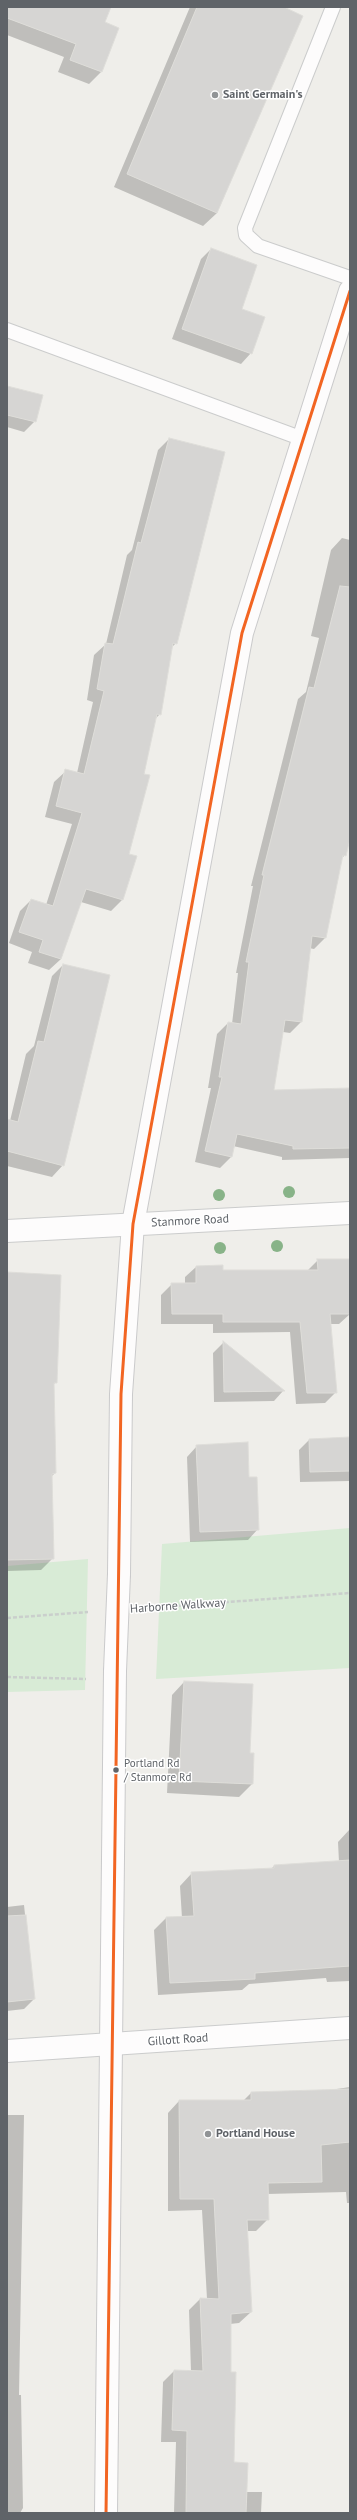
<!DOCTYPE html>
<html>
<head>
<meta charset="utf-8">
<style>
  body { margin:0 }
  #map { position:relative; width:357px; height:2520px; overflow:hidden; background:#efeeea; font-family:"PT Sans",sans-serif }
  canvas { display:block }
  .frame { position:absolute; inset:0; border:8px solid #5f6368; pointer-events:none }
</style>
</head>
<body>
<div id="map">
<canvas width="357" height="2520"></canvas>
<div class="frame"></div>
</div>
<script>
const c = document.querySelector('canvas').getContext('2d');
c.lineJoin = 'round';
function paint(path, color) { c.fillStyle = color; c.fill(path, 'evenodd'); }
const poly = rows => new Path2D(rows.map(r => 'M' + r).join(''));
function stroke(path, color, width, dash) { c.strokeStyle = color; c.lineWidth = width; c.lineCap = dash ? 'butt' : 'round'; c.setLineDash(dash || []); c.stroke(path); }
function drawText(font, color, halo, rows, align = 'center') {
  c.font = font + ' "PT Sans",sans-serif'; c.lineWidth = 3; c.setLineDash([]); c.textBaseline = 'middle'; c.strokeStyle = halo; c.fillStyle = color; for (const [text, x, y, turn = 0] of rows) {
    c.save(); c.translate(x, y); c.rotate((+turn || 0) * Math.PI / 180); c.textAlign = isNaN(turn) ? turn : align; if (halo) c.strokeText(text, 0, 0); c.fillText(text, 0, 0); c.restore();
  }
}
paint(poly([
  [350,1528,350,1668,156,1679,162,1544],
  [88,1559,85,1690,7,1692,7,1566]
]), '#d8ebd6');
paint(poly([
  [7,7,110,7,104,23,102,71,89,84,58,72,64,57,7,35],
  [190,7,281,7,302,16,217,213,203,226,114,187],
  [211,249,240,310,251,353,241,364,172,339,201,259],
  [7,387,35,421,24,432,7,427],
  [169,439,176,643,171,648,160,714,155,719,128,855,136,857,122,900,111,911,81,902,61,959,49,970,28,963,32,952,9,943,20,911,31,900,46,905,72,824,45,817,54,782,66,771,77,773,93,702,87,700,94,655,106,644,127,555,132,550,158,450],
  [342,538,350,540,350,835,345,855,341,859,325,938,314,949,309,948,301,1022,290,1033,283,1032,273,1091,350,1089,350,1158,282,1160,282,1157,233,1146,231,1157,220,1168,195,1162,211,1088,208,1088,217,1034,228,1023,232,1024,238,973,236,973,253,886,251,886,298,699,306,692,319,638,311,636,331,550],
  [63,965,63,1165,52,1177,7,1166,7,1120,10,1121,26,1054,34,1046,52,976],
  [318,1260,350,1260,350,1314,339,1324,330,1324,336,1392,325,1403,296,1404,290,1332,213,1333,213,1324,161,1324,161,1295,172,1284,185,1284,185,1277,196,1267,222,1266,222,1271,307,1271],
  [7,1274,56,1382,53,1385,55,1473,51,1477,53,1558,41,1570,7,1571],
  [223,1343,283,1391,274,1401,214,1402,213,1353],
  [350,1438,350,1481,300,1482,299,1450,309,1440],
  [197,1446,248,1478,258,1529,248,1540,190,1542,187,1457],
  [184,1682,249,1754,253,1754,252,1784,239,1797,167,1793,172,1695],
  [350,1829,350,1981,327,1982,326,1978,249,1984,242,1990,158,1995,154,1930,166,1918,182,1918,180,1886,192,1873,271,1869,274,1866,339,1862,338,1842],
  [24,1905,34,1999,24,2009,7,2011,7,1907],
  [350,2087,350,2203,347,2203,346,2192,267,2194,268,2219,256,2231,247,2231,251,2312,239,2323,230,2324,233,2463,246,2492,262,2492,261,2513,174,2513,176,2442,161,2442,163,2382,174,2371,191,2371,189,2310,200,2299,207,2299,202,2210,168,2211,168,2113,179,2101,243,2101,251,2093,330,2090],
  [7,2115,24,2115,19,2395,21,2395,23,2508,20,2513,7,2513]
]), '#0003');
const building = poly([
  [7,7,111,7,105,22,119,28,102,72,70,60,76,44,7,18,7,7],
  [197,7,284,7,303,16,217,213,127,174,197,7],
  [211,248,257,265,242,309,265,317,252,354,182,329,211,248],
  [7,386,43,395,36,422,7,415,7,386],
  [169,438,225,452,177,644,173,643,161,715,157,714,144,774,150,775,129,854,137,856,123,900,86,889,61,959,39,952,43,940,19,932,31,899,53,906,82,813,56,806,65,769,84,774,104,691,97,689,105,643,113,644,138,542,141,543,169,438],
  [340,586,350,587,350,839,346,856,343,855,326,938,312,936,302,1022,285,1020,274,1090,350,1088,350,1148,293,1149,293,1146,237,1134,232,1157,205,1151,222,1077,219,1077,228,1022,241,1024,249,962,246,962,264,875,262,875,309,687,314,688,340,586],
  [63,964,110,975,64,1166,7,1151,7,1119,18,1122,38,1041,44,1042,63,964],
  [317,1259,350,1259,350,1314,330,1314,337,1393,307,1393,300,1322,223,1322,223,1314,172,1314,171,1283,196,1283,196,1266,223,1265,223,1270,318,1270,317,1259],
  [7,1272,61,1275,57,1383,54,1383,56,1473,52,1474,54,1559,7,1560,7,1272],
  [223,1341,285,1391,224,1392,223,1341],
  [350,1437,350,1471,310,1472,309,1439,350,1437],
  [248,1442,249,1477,257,1477,259,1530,200,1532,196,1445,248,1442],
  [184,1681,253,1684,250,1753,254,1753,253,1784,179,1781,184,1681],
  [350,1860,350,1966,255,1973,255,1979,170,1983,166,1917,194,1916,191,1872,274,1868,274,1865,350,1860],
  [26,1915,35,1999,7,2002,7,1916,26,1915],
  [350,2089,350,2142,321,2145,322,2182,268,2183,269,2220,247,2220,252,2312,231,2314,231,2372,236,2372,234,2462,248,2463,246,2513,186,2513,187,2431,172,2430,174,2370,203,2371,200,2298,219,2299,214,2199,180,2199,179,2100,251,2100,251,2092,350,2089]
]);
paint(building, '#d6d5d3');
stroke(building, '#deddd9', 1);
const lane = poly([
  [333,7,245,228,246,235,258,246,350,278],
  [7,330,303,439]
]);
const street = poly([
  [7,1231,350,1213],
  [7,2051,350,2028]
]);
const secondary = poly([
  [119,1574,121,1394,133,1224,242,633,350,291],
  [106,2513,115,1671]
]);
stroke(lane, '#cbcccc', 16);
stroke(street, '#cbcccc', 24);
stroke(secondary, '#cacacb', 24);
stroke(poly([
  [147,1608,350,1593],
  [7,1618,88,1612],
  [7,1677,86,1679]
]), '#cacfcc', 2.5, [4, 2]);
stroke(lane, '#fdfcfc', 14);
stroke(street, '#fdfcfc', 22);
stroke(secondary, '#fdfcfc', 22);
const secondaryBridge = poly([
  [115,1671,119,1574]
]);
stroke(secondaryBridge, '#cacacb', 24, []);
stroke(secondaryBridge, '#fdfcfc', 22);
stroke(poly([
  [106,2513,121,1394,133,1224,242,633,350,291]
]), '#f26522', 3);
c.fillStyle = '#88b388';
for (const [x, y] of [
  [289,1192],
  [219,1195],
  [277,1246],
  [220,1248]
]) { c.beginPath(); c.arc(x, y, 6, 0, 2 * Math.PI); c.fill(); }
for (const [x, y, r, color] of [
  [215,95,4,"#919496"],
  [116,1770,3.5,"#5f6368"],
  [208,2134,4,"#919496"]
]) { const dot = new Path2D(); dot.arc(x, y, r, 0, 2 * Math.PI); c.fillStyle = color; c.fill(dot); stroke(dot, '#fff', 1.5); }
drawText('11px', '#5f6368', '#fff', [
  ["Portland Rd",124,1764],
  ["/ Stanmore Rd",124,1778]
], 'left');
drawText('bold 12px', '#5f6368', '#fff', [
  ["Saint Germain's",223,95],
  ["Portland House",216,2134]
], 'left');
drawText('12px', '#5f6368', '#fff', [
  ["Stanmore Road",190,1221,-3],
  ["Harborne Walkway",178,1606,-4],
  ["Gillott Road",178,2040,-4]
]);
</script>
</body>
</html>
